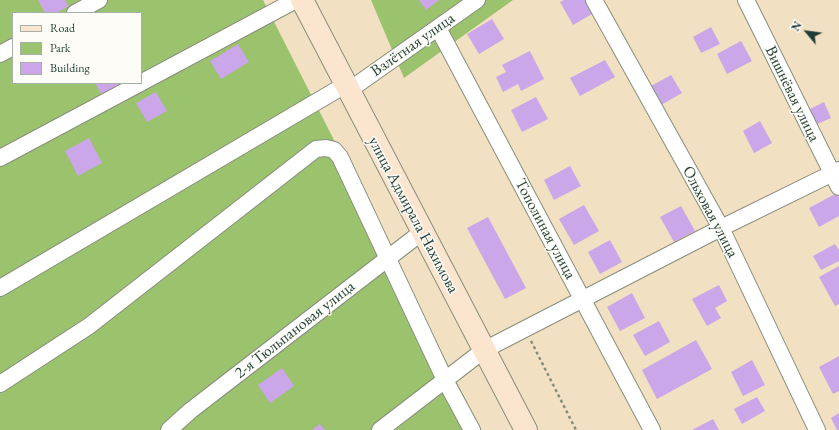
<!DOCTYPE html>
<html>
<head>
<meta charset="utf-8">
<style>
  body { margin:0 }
  #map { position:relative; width:839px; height:430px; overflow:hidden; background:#f1e0c2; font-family:"EB Garamond",serif }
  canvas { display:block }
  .legend { position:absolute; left:12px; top:12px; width:130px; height:72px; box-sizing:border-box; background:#fdfcf7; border:1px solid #a4b0a9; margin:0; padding:5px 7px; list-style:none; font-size:12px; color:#1f3d34 }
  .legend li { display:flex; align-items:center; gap:8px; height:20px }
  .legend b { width:20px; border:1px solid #a4b0a9 }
  .north { position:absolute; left:787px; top:12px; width:40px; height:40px; -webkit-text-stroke:3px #fdfcf7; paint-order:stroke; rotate:299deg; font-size:11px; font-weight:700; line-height:16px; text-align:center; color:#1f3d34 }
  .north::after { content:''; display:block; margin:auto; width:14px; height:18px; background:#1f3d34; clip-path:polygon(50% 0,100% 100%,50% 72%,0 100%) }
</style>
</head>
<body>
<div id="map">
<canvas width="839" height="430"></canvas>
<ul class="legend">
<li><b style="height:5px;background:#fce5cf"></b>Road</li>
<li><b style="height:11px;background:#9bc26d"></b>Park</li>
<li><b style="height:11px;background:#cba6e9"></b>Building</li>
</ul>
<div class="north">N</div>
</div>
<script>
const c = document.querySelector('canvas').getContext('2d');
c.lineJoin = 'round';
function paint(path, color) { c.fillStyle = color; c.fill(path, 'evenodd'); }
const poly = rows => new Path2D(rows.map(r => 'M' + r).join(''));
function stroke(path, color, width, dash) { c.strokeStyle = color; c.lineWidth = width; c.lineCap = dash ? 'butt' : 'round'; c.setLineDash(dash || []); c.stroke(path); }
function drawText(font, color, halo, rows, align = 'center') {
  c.font = font + ' "EB Garamond",serif'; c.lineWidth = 3; c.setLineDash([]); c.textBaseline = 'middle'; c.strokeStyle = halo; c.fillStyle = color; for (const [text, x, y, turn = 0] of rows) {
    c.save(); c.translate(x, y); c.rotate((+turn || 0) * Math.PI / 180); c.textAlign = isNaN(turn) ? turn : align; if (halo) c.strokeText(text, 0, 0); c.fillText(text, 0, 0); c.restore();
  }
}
paint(poly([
  [0,0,263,0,481,430,0,430],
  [13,13,141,13,141,83,13,83],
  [371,0,513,0,404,78]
]), '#9bc26d');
paint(poly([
  [38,0,65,0,69,6,56,13,45,13],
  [419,0,439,0,426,10],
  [564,0,585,0,592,14,573,25,560,2],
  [492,19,504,39,479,54,467,34],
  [711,27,720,44,701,53,693,37],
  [741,41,752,61,727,74,717,54],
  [238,44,249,62,221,79,210,61],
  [530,51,544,79,521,91,518,84,503,92,496,77,506,72,502,65],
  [605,60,615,77,580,96,570,78],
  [671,75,682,93,661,105,651,86],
  [95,83,123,83,102,95],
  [156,92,167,111,147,122,136,103],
  [536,97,548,119,522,132,511,110],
  [824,102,831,118,815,125,808,110],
  [760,121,772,143,754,153,743,131],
  [89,138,102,163,78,176,65,151],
  [570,166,581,186,554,200,544,180],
  [837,193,839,197,839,216,819,227,809,208],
  [584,205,599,231,574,245,559,219],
  [681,206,695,231,674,242,660,217],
  [488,217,526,288,505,299,467,228],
  [610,240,622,262,600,274,588,252],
  [835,244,839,250,839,261,821,270,813,256],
  [839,266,839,304,835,306,819,277],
  [719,285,727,301,715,308,721,318,707,326,692,299],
  [632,293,645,318,620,331,607,307],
  [659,321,670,342,645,356,633,335],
  [696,340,712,369,657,399,642,370],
  [839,356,839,391,833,394,819,367],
  [752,360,765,385,743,396,731,372],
  [282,368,294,386,270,403,258,385],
  [757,397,765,411,742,424,734,409],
  [839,413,839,430,837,430,831,418],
  [713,419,719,430,692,430],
  [320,424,325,430,312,430]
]), '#cba6e9');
const minor = poly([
  [594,0,721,228,817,430],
  [746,0,839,187],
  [75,13,99,0],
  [438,28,652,430],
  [0,54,13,47],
  [348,91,477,0],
  [0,158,296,0],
  [0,288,345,85],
  [0,384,89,326,316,149,326,148,334,150,340,157,445,380,472,430],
  [169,430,190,411,422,232],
  [380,430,484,350,721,228,839,170]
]);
const secondary = poly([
  [302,0,526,430]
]);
stroke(minor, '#888e7b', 18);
stroke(secondary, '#888e7b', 24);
stroke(poly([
  [531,341,576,430]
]), '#888e7b', 2.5, [3, 3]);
stroke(minor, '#fff', 16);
stroke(secondary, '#fce5cf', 22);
drawText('16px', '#1f3d34', '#fdfcf7', [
  ["Взлётная улица",413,45,-35],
  ["Вишнёвая улица",792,94,64],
  ["Ольховая улица",710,212,62],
  ["улица Адмирала Нахимова",413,215,62],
  ["Тополиная улица",545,229,62],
  ["2-я Тюльпановая улица",295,330,-38]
]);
</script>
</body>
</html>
